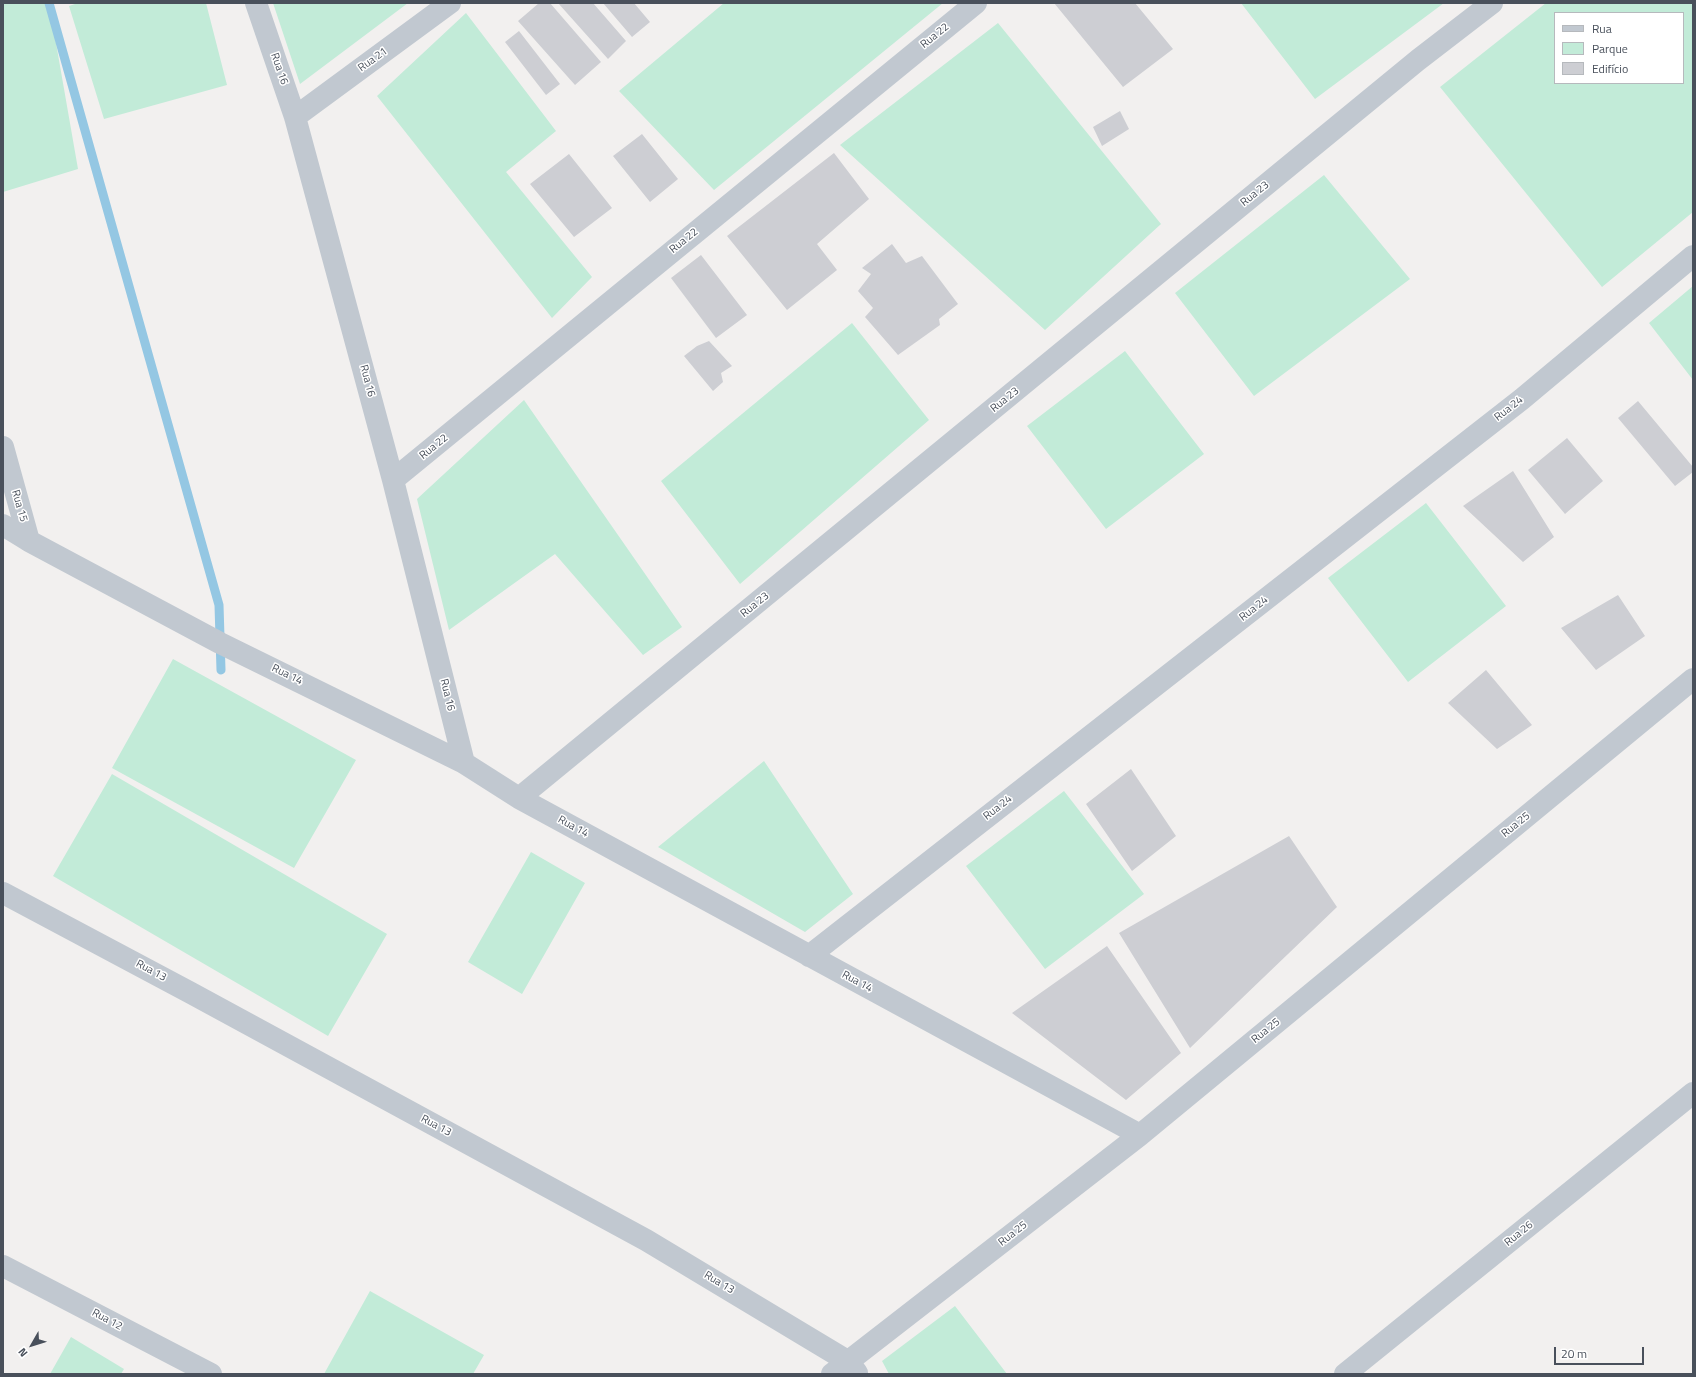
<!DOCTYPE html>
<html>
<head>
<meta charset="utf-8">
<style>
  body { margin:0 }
  #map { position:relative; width:1696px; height:1377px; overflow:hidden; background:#f2f0ef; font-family:"Titillium Web",sans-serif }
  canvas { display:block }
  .frame { position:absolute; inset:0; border:4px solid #49505b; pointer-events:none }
  .legend { position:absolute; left:1554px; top:12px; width:130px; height:72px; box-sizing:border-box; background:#fff; border:1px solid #b6b9bd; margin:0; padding:5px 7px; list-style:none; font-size:12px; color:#49505b }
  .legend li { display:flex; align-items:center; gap:8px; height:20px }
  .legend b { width:20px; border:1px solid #b6b9bd }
  .north { position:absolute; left:12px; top:1325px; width:40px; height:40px; -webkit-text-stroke:3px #fff; paint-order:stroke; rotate:231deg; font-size:11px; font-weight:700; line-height:16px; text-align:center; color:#49505b }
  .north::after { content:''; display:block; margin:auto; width:14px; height:18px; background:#49505b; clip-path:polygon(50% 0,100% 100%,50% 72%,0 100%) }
  .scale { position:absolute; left:1554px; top:1347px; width:90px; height:18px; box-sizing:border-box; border:2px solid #49505b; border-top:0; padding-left:5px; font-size:12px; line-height:14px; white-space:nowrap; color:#49505b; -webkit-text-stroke:3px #fff; paint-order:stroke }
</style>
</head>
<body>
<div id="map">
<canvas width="1696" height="1377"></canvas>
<div class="frame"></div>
<ul class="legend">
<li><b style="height:5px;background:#c1c8d0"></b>Rua</li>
<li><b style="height:11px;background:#c2ebd8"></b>Parque</li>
<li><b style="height:11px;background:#cdced3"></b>Edifício</li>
</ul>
<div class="north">N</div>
<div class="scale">20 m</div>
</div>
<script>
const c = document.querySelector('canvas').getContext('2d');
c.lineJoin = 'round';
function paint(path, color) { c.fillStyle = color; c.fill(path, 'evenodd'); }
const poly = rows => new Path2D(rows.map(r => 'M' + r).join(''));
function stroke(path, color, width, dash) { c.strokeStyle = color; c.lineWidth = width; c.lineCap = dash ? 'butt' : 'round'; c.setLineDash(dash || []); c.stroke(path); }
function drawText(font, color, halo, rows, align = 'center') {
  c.font = font + ' "Titillium Web",sans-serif'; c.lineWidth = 3; c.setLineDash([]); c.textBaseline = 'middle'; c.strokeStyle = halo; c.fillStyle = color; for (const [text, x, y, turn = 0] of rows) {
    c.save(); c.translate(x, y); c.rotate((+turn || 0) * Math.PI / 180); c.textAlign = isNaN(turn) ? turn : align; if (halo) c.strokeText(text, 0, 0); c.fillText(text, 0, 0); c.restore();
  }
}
paint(poly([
  [3,3,49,3,78,169,3,192],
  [78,3,206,3,227,85,104,119,69,6],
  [273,3,408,3,300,84],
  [724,3,943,3,714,190,619,91],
  [1241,3,1444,3,1315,99],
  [1546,3,1693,3,1693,212,1602,287,1440,87],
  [1555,13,1683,13,1683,83,1555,83],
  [466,13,556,131,506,172,592,277,552,318,377,96],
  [998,23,1161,224,1045,330,840,145],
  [1324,175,1410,279,1254,396,1175,293],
  [1693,286,1693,380,1649,323],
  [852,323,929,420,740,584,661,481],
  [1125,351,1204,454,1106,529,1027,426],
  [524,400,682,627,643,655,555,554,449,630,417,499],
  [1426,503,1506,606,1408,682,1328,578],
  [173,659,356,760,294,868,112,768],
  [764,761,853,894,805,932,658,847],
  [112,774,387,934,328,1036,53,876],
  [1064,791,1144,894,1045,969,966,866],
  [531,852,585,883,522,994,468,962],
  [370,1291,484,1355,473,1374,324,1374],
  [955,1306,1007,1374,889,1374,882,1361],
  [71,1337,124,1369,121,1374,50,1374]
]), '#c2ebd8');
stroke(poly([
  [49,3,219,605,221,670]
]), '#94c7e3', 9);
paint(poly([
  [539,3,550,3,601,62,575,85,518,21],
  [558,3,593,3,626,41,608,59],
  [603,3,634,3,650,22,632,37],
  [1054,3,1135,3,1173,49,1123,87],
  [519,31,560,84,546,95,505,42],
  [1120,111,1129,129,1102,146,1093,127],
  [642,134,678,179,650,202,613,156],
  [834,153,869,199,817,244,837,270,787,310,727,236],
  [569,154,612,208,574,237,530,184],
  [892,244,906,263,922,256,958,304,939,319,940,325,898,355,865,317,873,308,858,291,871,274,862,268],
  [701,255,747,315,716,338,671,278],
  [709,341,732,366,721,373,723,382,713,391,684,356,697,346],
  [1638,401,1693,467,1693,472,1675,486,1618,418],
  [1567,438,1603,481,1565,514,1528,470],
  [1513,471,1554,537,1523,562,1463,506],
  [1618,595,1645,636,1596,670,1561,628],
  [1486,670,1532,725,1497,749,1448,703],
  [1131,769,1176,836,1132,871,1086,804],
  [1289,836,1337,907,1190,1048,1119,933],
  [1107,946,1181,1053,1126,1100,1012,1013]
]), '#cdced3');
stroke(poly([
  [256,3,295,117,393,480,464,763],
  [295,117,450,3],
  [3,447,29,541],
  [393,480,976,3],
  [3,525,29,541,220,643,464,763,519,798,1140,1135],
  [519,798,1418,60,1492,3],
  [3,893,191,993,646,1240,849,1362,857,1373],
  [809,956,1522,399,1693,256],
  [3,1266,211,1374],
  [832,1374,1140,1135,1693,679],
  [1345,1374,1693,1093]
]), '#c1c8d0', 22);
drawText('11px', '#49505b', '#fff', [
  ["Rua 22",935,36,-39],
  ["Rua 21",373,60,-36],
  ["Rua 16",279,69,71],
  ["Rua 23",1255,194,-39],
  ["Rua 22",684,241,-39],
  ["Rua 16",367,381,75],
  ["Rua 23",1005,400,-39],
  ["Rua 24",1509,409,-38],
  ["Rua 22",434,447,-39],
  ["Rua 15",19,506,74],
  ["Rua 23",755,605,-39],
  ["Rua 24",1254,609,-38],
  ["Rua 14",287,675,26],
  ["Rua 16",447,695,76],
  ["Rua 24",998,808,-38],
  ["Rua 25",1516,825,-39],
  ["Rua 14",573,827,29],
  ["Rua 13",151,971,28],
  ["Rua 14",857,982,28],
  ["Rua 25",1266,1031,-39],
  ["Rua 13",436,1126,28],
  ["Rua 25",1013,1234,-38],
  ["Rua 26",1519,1234,-39],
  ["Rua 13",719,1283,31],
  ["Rua 12",107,1320,28]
]);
</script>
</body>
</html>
